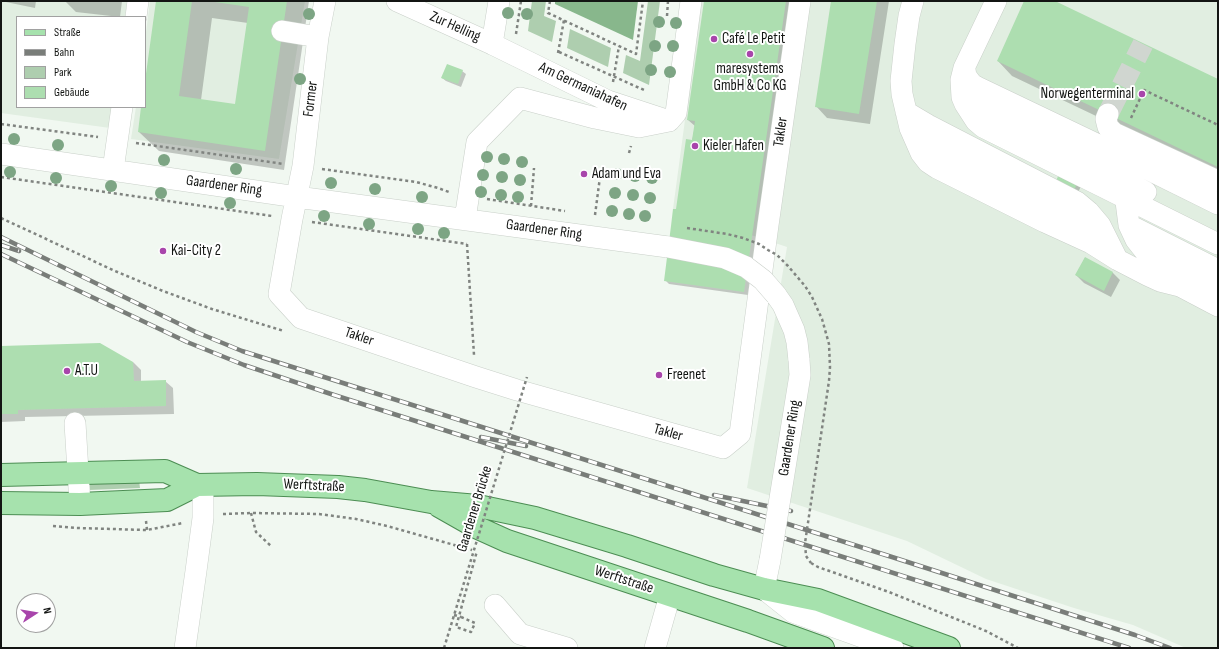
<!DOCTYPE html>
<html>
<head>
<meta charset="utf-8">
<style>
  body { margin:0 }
  #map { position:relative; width:1219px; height:649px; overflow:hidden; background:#f1f8f1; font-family:"Sofia Sans Condensed",sans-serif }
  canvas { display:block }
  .frame { position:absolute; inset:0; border:2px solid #131513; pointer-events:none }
  .legend { position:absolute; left:16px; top:16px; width:130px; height:92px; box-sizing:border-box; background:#fff; border:1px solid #a1a1a1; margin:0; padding:5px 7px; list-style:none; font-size:12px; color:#131513 }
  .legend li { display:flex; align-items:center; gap:8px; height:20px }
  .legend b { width:20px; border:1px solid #a1a1a1 }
  .north { position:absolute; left:16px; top:593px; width:40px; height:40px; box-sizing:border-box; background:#fff; border:1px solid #a1a1a1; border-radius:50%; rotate:78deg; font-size:11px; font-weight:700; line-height:16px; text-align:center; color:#131513 }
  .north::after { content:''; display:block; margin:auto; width:14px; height:18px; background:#a845ab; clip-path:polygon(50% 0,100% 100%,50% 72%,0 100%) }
</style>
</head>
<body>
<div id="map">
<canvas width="1219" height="649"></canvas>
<div class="frame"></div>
<ul class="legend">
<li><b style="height:5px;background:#a6e2ad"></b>Straße</li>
<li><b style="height:5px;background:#797d79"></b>Bahn</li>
<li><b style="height:11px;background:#aeceaf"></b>Park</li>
<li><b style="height:11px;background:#addeb0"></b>Gebäude</li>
</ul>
<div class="north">N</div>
</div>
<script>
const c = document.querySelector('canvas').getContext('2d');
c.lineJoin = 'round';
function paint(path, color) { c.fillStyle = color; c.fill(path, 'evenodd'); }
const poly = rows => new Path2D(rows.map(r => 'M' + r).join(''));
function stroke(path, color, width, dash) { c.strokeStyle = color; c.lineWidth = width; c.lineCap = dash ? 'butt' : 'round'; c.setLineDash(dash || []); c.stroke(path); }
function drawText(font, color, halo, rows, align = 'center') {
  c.font = font + ' "Sofia Sans Condensed",sans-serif'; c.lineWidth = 4; c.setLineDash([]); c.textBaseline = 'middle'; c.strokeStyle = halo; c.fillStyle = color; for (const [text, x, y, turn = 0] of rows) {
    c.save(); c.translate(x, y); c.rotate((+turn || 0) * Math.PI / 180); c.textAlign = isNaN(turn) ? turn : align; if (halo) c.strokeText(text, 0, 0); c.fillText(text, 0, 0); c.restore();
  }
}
paint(poly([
  [1,1,127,1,125,17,17,17,17,107,113,107,110,128,1,113],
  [150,1,305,1,279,159,131,139,136,107,145,107,145,40],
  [701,1,1218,1,1218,648,1186,648,1133,625,1074,608,986,579,907,541,747,488,787,247,673,209]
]), '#e1eee1');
paint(poly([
  [532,1,546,1,544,16,556,21,552,42,528,31],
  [648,1,660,1,649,85,623,73,626,55,640,61],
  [570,29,611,48,608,67,567,48],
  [139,480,140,488,89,490,88,486,90,481]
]), '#aeceaf');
paint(poly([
  [555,1,638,1,633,40,555,4]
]), '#88b78c');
paint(poly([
  [1,1,36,1,35,8],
  [65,1,122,1,120,17,76,12],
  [157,1,309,1,284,170,159,151,139,132,142,107,145,107,145,88],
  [212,18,248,23,236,105,201,100],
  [705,1,802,1,757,232,748,295,669,284,665,280,695,126,688,120],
  [832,1,889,1,870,124,827,118,816,106],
  [1025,1,1053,1,1218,80,1218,174,1012,76,998,61],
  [462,71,466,74,461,87,446,81,442,78],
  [1078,182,1081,186,1077,195,1059,186],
  [1085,258,1113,273,1120,280,1111,297,1084,283,1076,275],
  [1,347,133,362,141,370,141,382,165,381,173,388,174,414,25,417,25,421,1,422]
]), '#0003');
paint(poly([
  [156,1,192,1,179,96,235,104,249,7,215,2,215,1,287,1,265,151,138,132,141,107,145,107,145,81],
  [704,1,786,1,744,292,664,281,671,226,673,209,676,209,686,139,692,140,695,121,687,120],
  [831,1,877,1,859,114,815,107],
  [1024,1,1055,1,1218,79,1218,167,997,61],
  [447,64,463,70,458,84,441,78],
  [1060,172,1078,182,1073,192,1055,183],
  [1085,257,1113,272,1104,291,1075,275],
  [100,343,133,362,134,381,166,380,166,406,18,410,18,414,1,414,1,346]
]), '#addeb0');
stroke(poly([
  [1108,114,1143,44]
]), '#d0d6d0', 21, [21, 10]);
const minor = poly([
  [325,1,318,37,303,166,292,219,279,294,301,318,476,377,517,390,723,448,740,434,768,225,800,1],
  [397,1,492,44,608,101,669,121],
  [913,1,909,16,905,44,901,81,902,94,910,128,921,153,928,162,937,168,1045,222,1091,243,1118,260,1147,275,1160,281,1180,286,1218,306],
  [996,1,964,68,961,80,962,97,965,104,976,121,983,127,1218,244],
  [136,17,138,1],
  [282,31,318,37],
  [492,44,499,1],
  [965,70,966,76,972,84,979,88,1117,154,1218,204],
  [964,92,969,98,980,106,1100,166,1113,173,1123,180,1146,192],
  [906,112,928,125,1077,202,1089,212,1100,225,1117,259],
  [1108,114,1106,119,1108,127,1114,133,1218,181],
  [669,121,676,113,691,1],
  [914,132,931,146,1076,219,1088,228,1094,234],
  [1,154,297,197,668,247],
  [113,170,122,107],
  [1124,186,1129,225,1136,240,1151,259,1175,282],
  [465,219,477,142,520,98,595,118,639,127,669,121],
  [1129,225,1218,270],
  [1161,260,1218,288],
  [776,295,783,305,794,330,797,342,799,360],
  [75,423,80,504],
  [770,560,764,589,793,612,893,648],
  [495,605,520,634,567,648],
  [185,648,196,571,203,518,203,485],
  [655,648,670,595]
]);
const major = poly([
  [1,475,165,471,197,485],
  [1,503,80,504,167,500,197,485,257,484,338,487,365,490,431,502,478,506,535,518,627,546,714,575,764,589,818,600,949,648],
  [439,506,476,527,507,541,748,621,823,648]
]);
stroke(minor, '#c9d0c9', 22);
stroke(major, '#4c8d53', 24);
stroke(poly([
  [550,1,548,13,636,54,643,1],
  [667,16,668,1],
  [516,34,521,1],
  [559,52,644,90],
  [558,53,564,20],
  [613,82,619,46],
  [1131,118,1144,90,1218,125],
  [1,124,98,137],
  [136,143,284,164],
  [629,153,631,146],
  [322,169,416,182,438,188,449,192],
  [1,177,272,216],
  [487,199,565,211],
  [531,206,534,168],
  [595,215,600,177],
  [1,218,115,271,163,291,212,309,284,331],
  [312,222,467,244],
  [467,244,474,355],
  [251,513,256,532,272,547],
  [223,514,251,513,319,514,356,519,387,526,472,550],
  [146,521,147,530],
  [53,526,76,528,147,530,183,523],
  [811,563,818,567,889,592,986,631,1018,648],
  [461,617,475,623,471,632,456,627,477,551]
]), '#808480', 2.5, [3, 3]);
stroke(minor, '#fff', 21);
stroke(major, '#a6e2ad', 22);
const rail = poly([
  [1,237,196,332,242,351,892,557,1135,635,1170,648],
  [1,245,19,251],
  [1,254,187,342,244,365,334,395,1129,648],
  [481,437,526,446],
  [714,495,791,511]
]);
stroke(rail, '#797d79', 4.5);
stroke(rail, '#fff', 3, [9]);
const minorBridge = poly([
  [668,247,725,258,746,267,763,280,776,295],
  [770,560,800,375,799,360]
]);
stroke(minorBridge, '#c9d0c9', 22, []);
stroke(poly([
  [687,228,727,234,743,238,759,244,768,250,777,255,788,266,805,286,812,297,822,319,829,344,830,367,829,381,805,543,806,556,811,563],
  [454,615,461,617],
  [444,648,527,377]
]), '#808480', 2.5, [3, 3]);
stroke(minorBridge, '#fff', 21);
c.fillStyle = '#7da584';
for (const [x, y] of [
  [508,13],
  [309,14],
  [527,14],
  [659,22],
  [676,23],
  [655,46],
  [673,46],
  [651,70],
  [670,72],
  [300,79],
  [14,139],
  [58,145],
  [487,157],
  [504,159],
  [164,160],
  [522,162],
  [236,169],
  [10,172],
  [617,174],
  [483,175],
  [635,176],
  [502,177],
  [56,178],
  [652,178],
  [520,180],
  [331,183],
  [111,186],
  [375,189],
  [481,192],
  [161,193],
  [615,193],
  [501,195],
  [633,195],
  [422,197],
  [518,197],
  [650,198],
  [230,203],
  [612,211],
  [629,214],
  [324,216],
  [645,216],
  [369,224],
  [418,229],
  [444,233]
]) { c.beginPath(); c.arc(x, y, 6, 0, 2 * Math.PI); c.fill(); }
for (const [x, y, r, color] of [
  [714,39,4,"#a845ab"],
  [750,54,4,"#a845ab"],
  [1142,94,4,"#a845ab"],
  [695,146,4,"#a845ab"],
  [584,174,4,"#a845ab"],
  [163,251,4,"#a845ab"],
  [67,371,4,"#a845ab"],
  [659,375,4,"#a845ab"]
]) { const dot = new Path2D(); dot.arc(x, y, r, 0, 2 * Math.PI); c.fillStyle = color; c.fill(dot); stroke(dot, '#fff', 1.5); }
drawText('15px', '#131513', '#fff', [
  ["Zur Helling",455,27,24],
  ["Am Germaniahafen",583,87,25],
  ["Former",311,99,-83],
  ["Takler",781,132,-82],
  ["Gaardener Ring",224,186,8],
  ["Gaardener Ring",544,230,8],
  ["Takler",359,337,19],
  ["Takler",668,433,16],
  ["Gaardener Ring",790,438,-81],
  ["Werftstraße",314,486,3],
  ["Gaardener Brücke",475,509,-73],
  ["Werftstraße",624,580,18]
]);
drawText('15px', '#131513', '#fff', [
  ["Café Le Petit",722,39],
  ["maresystems",750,69,"center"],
  ["GmbH & Co KG",750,86,"center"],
  ["Norwegenterminal",1134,94,"right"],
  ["Kieler Hafen",703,146],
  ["Adam und Eva",592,174],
  ["Kai-City 2",171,251],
  ["A.T.U",75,371],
  ["Freenet",667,375]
], 'left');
</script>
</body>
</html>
